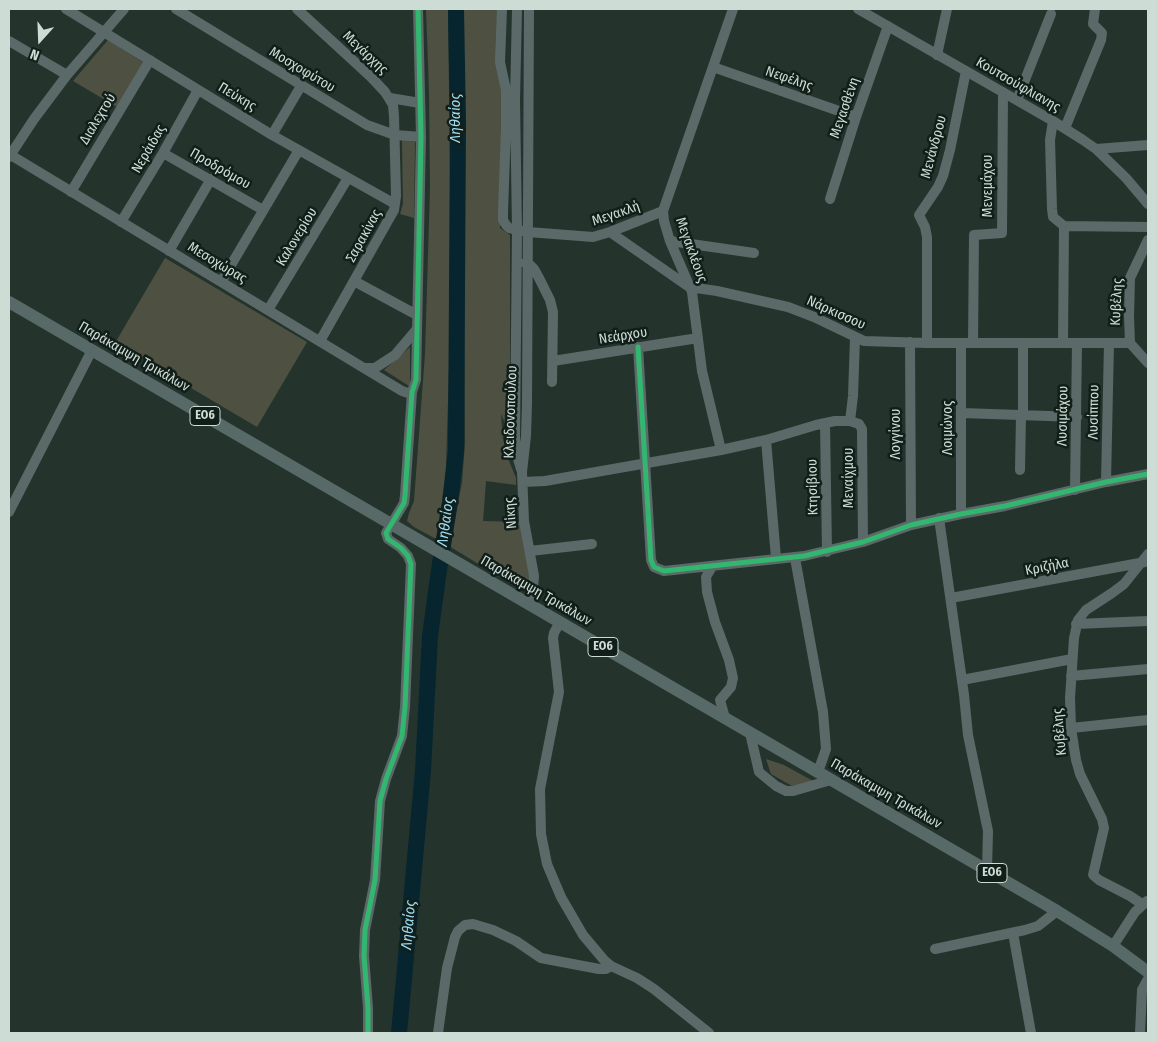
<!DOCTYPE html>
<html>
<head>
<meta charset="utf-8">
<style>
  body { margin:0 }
  #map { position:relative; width:1157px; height:1042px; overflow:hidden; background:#24342d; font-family:"Fira Sans Condensed",sans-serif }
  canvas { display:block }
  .frame { position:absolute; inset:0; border:10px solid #cdddd5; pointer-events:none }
  .north { position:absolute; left:15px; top:15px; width:50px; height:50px; -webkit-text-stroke:4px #121e19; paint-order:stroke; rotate:200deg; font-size:14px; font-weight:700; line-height:20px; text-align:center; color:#cdddd5 }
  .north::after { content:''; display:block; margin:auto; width:18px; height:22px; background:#cdddd5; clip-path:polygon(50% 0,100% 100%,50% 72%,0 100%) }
</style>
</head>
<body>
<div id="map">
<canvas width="1157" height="1042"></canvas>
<div class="frame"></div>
<div class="north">N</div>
</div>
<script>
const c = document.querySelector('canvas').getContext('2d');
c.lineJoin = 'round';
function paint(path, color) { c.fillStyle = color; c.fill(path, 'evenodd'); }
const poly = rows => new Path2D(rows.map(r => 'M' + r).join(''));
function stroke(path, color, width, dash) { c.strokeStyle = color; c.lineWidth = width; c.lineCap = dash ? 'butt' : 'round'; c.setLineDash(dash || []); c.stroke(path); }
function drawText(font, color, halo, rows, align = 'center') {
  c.font = font + ' "Fira Sans Condensed",sans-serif'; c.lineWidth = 5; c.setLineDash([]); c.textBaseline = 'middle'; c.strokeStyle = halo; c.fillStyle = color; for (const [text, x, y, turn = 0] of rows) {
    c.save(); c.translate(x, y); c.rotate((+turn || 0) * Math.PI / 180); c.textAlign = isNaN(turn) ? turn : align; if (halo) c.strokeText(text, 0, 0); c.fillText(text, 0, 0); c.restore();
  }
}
paint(poly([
  [426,9,448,9,451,256,449,367,445,499,438,540,414,527,407,521,409,513,414,501,425,354,430,188,429,91],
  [463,9,499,9,503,92,500,223,500,228,510,235,510,435,501,414,503,439,509,461,516,478,516,485,486,481,483,521,520,522,530,581,526,586,519,587,513,585,449,546,462,483,465,444],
  [108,40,144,63,117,107,73,81],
  [402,140,415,142,414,218,400,214,403,204],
  [165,258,307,342,257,427,115,343],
  [410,347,410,384,409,386,384,370],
  [766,759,784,765,813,781,797,786,792,786,771,774]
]), '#4e5141');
stroke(poly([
  [399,1033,423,771,430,636,439,570,450,502,456,451,458,123,456,9]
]), '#06252e', 16);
stroke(poly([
  [66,9,272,135,395,204],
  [176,9,367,125,395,135,421,137],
  [297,9,371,77,385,92,393,105,394,116,396,196,394,210,320,341],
  [502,9,500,62,506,90,506,128,503,212,503,220,506,225,509,228,528,232,593,237,610,232,663,211],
  [517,9,515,100,517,230,515,438,516,452,521,469],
  [858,9,1053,121,1083,140,1096,149,1126,178,1148,204],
  [9,41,67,75],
  [937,55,947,9],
  [713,67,856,117],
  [390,98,420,103],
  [1017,100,1051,14],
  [1053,121,1050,140,1052,209,1053,217,1064,226],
  [1065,128,1101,40,1102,33,1093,24,1095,9],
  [272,135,301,86],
  [1096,149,1148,145],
  [163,153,263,210],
  [9,154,402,391,408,393,412,392],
  [9,157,34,119,67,75,124,9],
  [71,192,150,60],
  [830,199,856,117,888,26],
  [121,222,163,153,198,90],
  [1064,226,1148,227],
  [610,232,689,287,717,291,788,307,814,317,864,341,927,343,1130,343],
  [1148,240,1130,278,1129,316,1130,343,1148,363],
  [670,241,754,253],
  [169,251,211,179],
  [525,263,528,263,534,269,539,278,550,300,553,312,552,382],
  [354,281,417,315],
  [221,282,299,150],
  [268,310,348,178],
  [910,342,911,525],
  [927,343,927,237,925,227,919,215,938,187,943,176,950,150,966,71],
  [973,343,974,235,1002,233,1003,92],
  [1023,343,1023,415],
  [1063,343,1064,226],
  [638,347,651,560,654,567,664,571,804,556,863,542,911,525,961,514,1005,506,1106,482,1148,474],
  [553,361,698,338],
  [365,368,375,368,395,355,417,329],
  [962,413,1077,417],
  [850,421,853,396,855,338],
  [825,423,827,552],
  [766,440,776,558],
  [721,450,702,371,692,292,670,241,664,221,663,211,733,9],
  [1020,470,1021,415],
  [523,482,545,481,721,450,766,440,816,425,835,421,850,421,859,424,862,429,863,542],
  [1106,482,1109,343],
  [1075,490,1077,343],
  [9,512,92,350],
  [961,514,961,343],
  [939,518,964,695,968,735,988,831,987,870],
  [530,551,592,544],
  [795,558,823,712,826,749,818,772],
  [712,567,706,577,707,592,715,622,729,660,733,678,731,687,720,700,725,718],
  [951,598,1145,562],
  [528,604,533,589,534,576,524,521,522,472,526,436,527,403,529,9],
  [560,622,554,633,553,638,559,692,540,789,541,834,547,864,561,897,583,935,604,960,611,966,637,978,654,989,709,1033],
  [1076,624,1148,621],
  [1071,676,1148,669],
  [962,680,1072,659],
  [1071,728,1148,720],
  [750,733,759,772,776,786,786,791,793,791,831,780],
  [1142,904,1130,896,1099,880,1093,875,1104,828,1102,819,1080,774,1076,760,1071,728,1070,698,1074,638,1078,620,1086,610,1112,593,1124,584,1148,554],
  [1013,933,1031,1033],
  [1113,946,1135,912,1147,901],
  [935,949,1025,930,1038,926,1057,911],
  [368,1033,368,1008,364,956,365,930,375,880,380,801,386,779,402,736,405,707,411,564,408,556,401,548,388,539,386,533,404,503,405,495,412,392,416,380,421,137,418,9],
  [438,1033,447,968,455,937,458,931,465,925,473,924,493,930,516,941,541,958,599,969,606,969,611,966],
  [1140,1033,1142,990,1148,979]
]), '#5b6a68', 10);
stroke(poly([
  [9,302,1057,911,1113,946,1148,972]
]), '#576a67', 12);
stroke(poly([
  [638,347,651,560,654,567,664,571,804,556,863,542,911,525,961,514,1005,506,1106,482,1148,474],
  [368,1033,368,1008,364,956,365,930,375,880,380,801,386,779,402,736,405,707,411,564,408,556,401,548,388,539,386,533,404,503,405,495,412,392,416,380,421,137,418,9]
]), '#33b770', 5);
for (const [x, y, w] of [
  [205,416,30],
  [603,647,30],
  [992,873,30]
]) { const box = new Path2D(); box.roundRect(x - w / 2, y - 9.5, w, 19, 4); c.fillStyle = '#121e19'; c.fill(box); stroke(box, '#cdddd5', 1); }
drawText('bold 12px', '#cdddd5', null, [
  ["ΕΟ6",205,416],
  ["ΕΟ6",603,647],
  ["ΕΟ6",992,873]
]);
drawText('14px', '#cdddd5', '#121e19', [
  ["Μεγάρχης",365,53,43],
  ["Μοσχοφύτου",302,70,31],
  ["Νεφέλης",789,79,19],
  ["Κουτσούφλιανης",1018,85,30],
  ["Πεύκης",237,97,31],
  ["Μεγασθένη",845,108,-71],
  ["Διαλεχτού",98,119,-59],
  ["Μενάνδρου",934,147,-75],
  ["Νεράιδας",149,149,-60],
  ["Προδρόμου",220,169,30],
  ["Μενεμάχου",988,186,-90],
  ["Μεγακλή",616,214,-19],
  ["Σαρακίνας",364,236,-61],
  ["Καλονερίου",297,237,-59],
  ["Μεγακλέους",691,250,70],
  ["Μεσοχώρας",217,263,31],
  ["Κυβέλης",1117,302,-87],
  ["Νάρκισσου",836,313,24],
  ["Νεάρχου",623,336,-9],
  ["Παράκαμψη Τρικάλων",134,357,30],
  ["Κλειδονοπούλου",511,412,-88],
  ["Λυσίππου",1094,412,-89],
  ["Λυσιμάχου",1063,416,-89],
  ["Λοιμώνος",948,428,-90],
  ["Λογγίνου",896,434,-90],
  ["Μεναίχμου",849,478,-90],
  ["Κτησίβιου",813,487,-91],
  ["Νίκης",511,513,-95],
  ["Κριζήλα",1047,567,-11],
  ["Παράκαμψη Τρικάλων",536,591,30],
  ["Κυβέλης",1060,732,-95],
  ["Παράκαμψη Τρικάλων",886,794,30]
]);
drawText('italic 15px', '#9cdcf3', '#121e19', [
  ["Ληθαίος",456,118,-90],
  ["Ληθαίος",446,522,-82],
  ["Ληθαίος",409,925,-85]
]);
</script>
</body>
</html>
